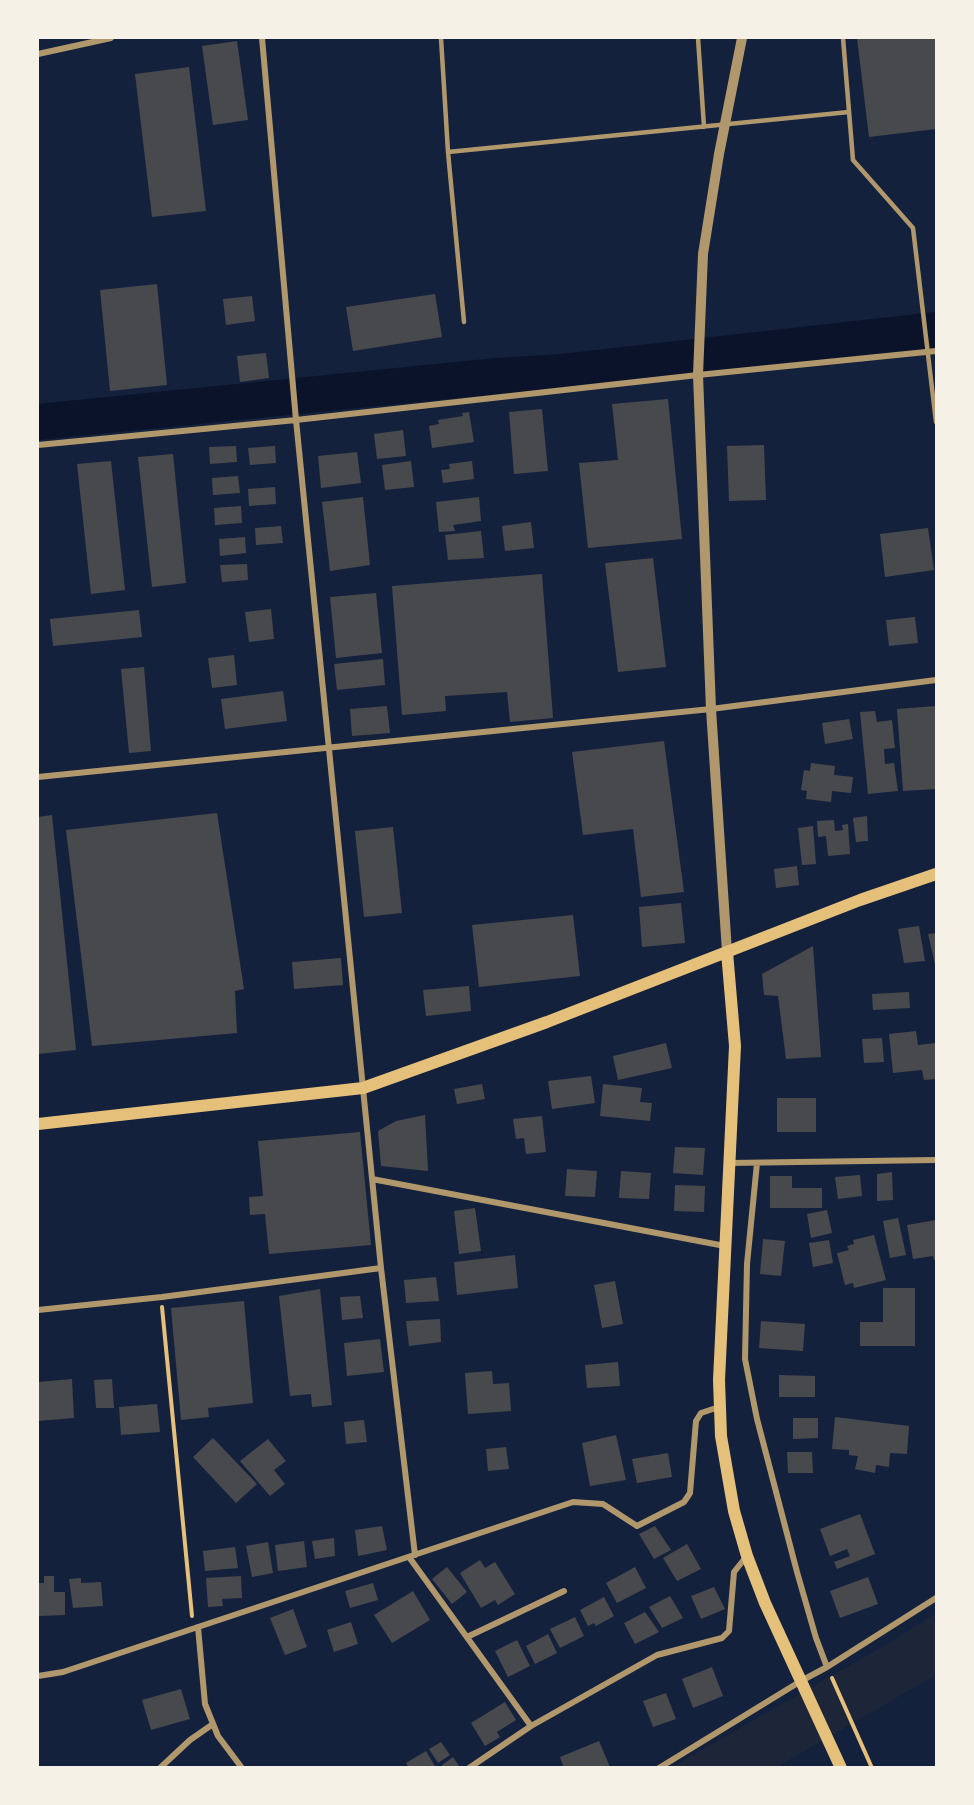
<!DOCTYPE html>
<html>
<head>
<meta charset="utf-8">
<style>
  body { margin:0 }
  #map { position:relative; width:974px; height:1805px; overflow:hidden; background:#14213d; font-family:"DejaVu Sans",sans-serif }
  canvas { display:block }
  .frame { position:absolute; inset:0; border:39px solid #f6f1e7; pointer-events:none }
</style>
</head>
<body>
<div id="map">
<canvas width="974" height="1805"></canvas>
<div class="frame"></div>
</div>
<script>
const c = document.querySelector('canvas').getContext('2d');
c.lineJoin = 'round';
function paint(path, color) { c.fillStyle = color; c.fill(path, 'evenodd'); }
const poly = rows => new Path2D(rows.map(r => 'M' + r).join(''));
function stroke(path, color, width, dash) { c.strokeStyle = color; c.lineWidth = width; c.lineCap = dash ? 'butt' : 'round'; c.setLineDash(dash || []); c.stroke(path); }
paint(poly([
  [936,1613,936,1675,777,1767,670,1768,889,1643]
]), '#1d2539');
stroke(poly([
  [38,422,497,376,562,372,936,330]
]), '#0b132b', 36);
paint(poly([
  [857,38,936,38,936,129,869,137],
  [237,41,248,120,213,125,202,46],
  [189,67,206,211,152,217,135,74],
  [157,284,167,385,110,391,100,290],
  [435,294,442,337,353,351,346,307],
  [252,296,255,321,226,325,223,299],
  [266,353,269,378,240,382,237,356],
  [668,399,682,539,588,548,579,463,618,460,612,404],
  [542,409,548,471,514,474,509,412],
  [469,412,474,442,432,448,429,426,439,424,438,420,463,416,462,413],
  [403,430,406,456,377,459,374,434],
  [764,445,766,500,729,501,727,446],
  [236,446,237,462,210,464,209,447],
  [275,446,276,463,250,465,248,448],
  [357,452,361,483,321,488,318,456],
  [173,454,186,583,152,587,138,457],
  [111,461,125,590,91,594,77,464],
  [411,461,414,487,385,490,382,465],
  [472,461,474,479,443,483,441,470,450,469,449,464],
  [238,476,240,493,213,495,212,478],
  [275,487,276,504,249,506,248,489],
  [363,497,370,565,330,571,322,502],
  [479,497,481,521,453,525,455,531,439,532,436,502],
  [241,506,242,523,215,525,214,508],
  [531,522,534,548,505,551,502,526],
  [281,526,283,543,256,545,255,528],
  [928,528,934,570,885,577,880,534],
  [481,531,484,558,448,560,445,535],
  [245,537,246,553,220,556,219,539],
  [653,558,666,667,618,672,605,563],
  [247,564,248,580,222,582,220,565],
  [542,574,553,718,510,722,507,692,445,696,446,711,402,715,392,586],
  [376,593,382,653,336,658,330,597],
  [271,609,274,639,249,642,245,612],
  [139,610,142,637,53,646,50,619],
  [915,617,918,643,889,646,886,620],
  [234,655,237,685,212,688,208,658],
  [383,659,385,685,337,690,334,664],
  [144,667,151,751,129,753,121,669],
  [283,691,287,721,225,729,221,699],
  [387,706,390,733,352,736,350,709],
  [936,706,936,789,903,791,897,709],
  [875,711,877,722,892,720,895,748,884,749,885,764,894,763,898,791,868,794,860,712],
  [849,719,853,739,825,744,822,723],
  [664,741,684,892,641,897,633,829,583,835,572,752],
  [811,763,835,766,834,775,853,777,851,793,832,791,831,802,806,799,807,791,801,790,804,770,810,771],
  [217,813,244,989,235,991,237,1033,92,1046,66,830],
  [52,815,76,1050,38,1054,38,817],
  [867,816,868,841,856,842,853,818],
  [834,820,835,831,843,830,842,825,848,824,850,854,828,856,826,836,818,837,817,821],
  [813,826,816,864,802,865,798,828],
  [393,827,402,913,364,917,355,831],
  [797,866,799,885,776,888,774,869],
  [681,903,685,943,642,947,639,907],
  [573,915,580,976,479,987,472,925],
  [919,926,925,961,904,963,898,929],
  [936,933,936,969,928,934],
  [813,946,821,1057,786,1059,778,996,764,995,762,974],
  [341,958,343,985,294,989,292,962],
  [469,986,471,1011,426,1016,423,990],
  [909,992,910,1008,873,1010,872,994],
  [916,1031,918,1045,936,1043,936,1079,924,1080,922,1070,893,1073,889,1034],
  [882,1038,884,1062,864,1063,862,1039],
  [666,1043,672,1068,618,1080,613,1056],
  [591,1076,595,1103,552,1109,548,1081],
  [482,1084,485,1099,457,1104,454,1089],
  [603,1084,642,1088,640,1102,652,1103,650,1121,600,1116],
  [777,1098,816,1098,816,1132,777,1132],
  [425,1115,428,1171,381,1166,378,1131,396,1121],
  [542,1116,546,1152,526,1154,524,1138,516,1139,513,1119],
  [360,1132,371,1245,269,1254,265,1214,250,1215,249,1197,263,1196,258,1141],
  [675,1147,705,1148,703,1175,673,1173],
  [567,1169,597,1171,595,1197,565,1196],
  [621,1171,651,1173,649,1199,619,1198],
  [892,1172,893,1200,877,1201,877,1174],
  [860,1175,862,1196,838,1199,835,1177],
  [770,1176,792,1176,792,1188,822,1188,822,1208,770,1208],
  [675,1185,705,1186,704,1212,674,1211],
  [475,1208,481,1251,459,1254,454,1211],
  [827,1210,832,1233,811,1238,807,1214],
  [898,1218,906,1255,890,1258,883,1221],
  [936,1220,936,1260,934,1260,933,1256,913,1259,907,1225],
  [874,1235,886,1280,854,1288,853,1283,845,1285,837,1253,849,1250,847,1246,854,1244,853,1240],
  [763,1239,785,1241,781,1276,760,1274],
  [829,1240,833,1263,813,1267,809,1243],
  [515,1255,518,1288,457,1295,454,1262],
  [436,1277,439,1301,406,1303,404,1280],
  [615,1281,623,1324,602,1328,594,1285],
  [883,1288,915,1288,915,1346,860,1346,860,1322,883,1322],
  [320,1289,332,1405,312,1407,311,1394,290,1396,279,1296],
  [360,1296,363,1318,342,1320,340,1297],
  [244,1301,253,1403,208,1408,209,1417,181,1420,171,1308],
  [440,1319,441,1342,409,1346,406,1321],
  [761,1321,805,1324,803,1351,759,1348],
  [380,1339,384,1372,347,1376,344,1343],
  [618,1362,620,1386,587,1388,585,1365],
  [492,1371,493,1384,509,1383,511,1411,468,1414,465,1373],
  [779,1375,815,1376,815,1397,779,1397],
  [72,1379,74,1418,38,1421,38,1382],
  [112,1379,114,1408,96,1408,94,1380],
  [157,1404,160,1432,121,1435,119,1407],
  [835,1417,909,1426,907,1454,890,1453,889,1467,876,1465,875,1473,855,1469,858,1456,849,1455,849,1450,832,1449],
  [793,1418,818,1418,818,1438,793,1439],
  [364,1420,367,1442,346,1444,344,1422],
  [616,1435,626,1480,590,1486,582,1443],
  [213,1438,257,1484,236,1503,193,1457],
  [268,1439,286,1461,274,1470,285,1484,270,1496,240,1461],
  [506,1447,509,1469,488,1471,486,1449],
  [787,1452,812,1452,813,1473,788,1473],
  [668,1453,672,1477,637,1483,632,1459],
  [860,1514,875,1554,837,1569,834,1562,850,1556,847,1549,830,1556,820,1529],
  [382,1526,387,1550,358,1556,355,1530],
  [655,1526,671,1550,654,1559,639,1534],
  [334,1538,335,1556,315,1559,312,1541],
  [304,1541,307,1567,278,1571,275,1545],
  [268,1542,273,1573,252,1577,246,1546],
  [687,1544,701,1569,677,1581,663,1558],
  [235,1547,238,1568,205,1571,203,1551],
  [480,1560,485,1568,495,1562,515,1594,498,1605,495,1600,481,1608,460,1573],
  [447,1567,467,1592,452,1604,432,1579],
  [635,1567,646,1588,617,1603,606,1583],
  [44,1576,54,1576,54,1592,65,1592,65,1615,38,1616,38,1583,44,1583],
  [241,1576,242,1598,222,1599,223,1606,208,1607,206,1578],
  [868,1577,878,1604,840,1618,830,1591],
  [81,1578,81,1583,101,1582,103,1606,73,1608,69,1579],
  [373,1583,378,1600,350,1608,345,1591],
  [714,1587,725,1609,701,1619,691,1596],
  [413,1591,430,1620,392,1643,374,1615],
  [670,1596,683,1618,662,1628,649,1607],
  [604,1597,614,1616,596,1626,594,1623,588,1626,580,1610],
  [293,1609,307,1647,285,1655,270,1618],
  [645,1612,659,1632,635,1644,624,1623],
  [575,1617,584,1636,560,1648,550,1629],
  [351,1622,358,1644,334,1652,327,1630],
  [548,1634,557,1653,535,1664,526,1646],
  [517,1640,530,1666,508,1677,495,1651],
  [712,1667,723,1696,693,1708,682,1679],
  [181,1689,190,1719,151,1730,142,1700],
  [666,1693,676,1719,653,1727,643,1701],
  [505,1702,516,1720,497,1732,500,1737,485,1746,471,1723],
  [599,1741,610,1767,564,1768,560,1757],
  [441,1742,450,1755,438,1763,429,1749],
  [426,1751,436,1768,409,1768,406,1763],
  [453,1757,459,1766,444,1768,442,1765]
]), '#48494c');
stroke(poly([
  [162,1307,192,1616],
  [832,1678,872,1768]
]), '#e5c07b', 4);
stroke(poly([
  [441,38,448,152,464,322],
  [698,38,704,127],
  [843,38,853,160,913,228,936,422],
  [448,152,849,112]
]), '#b1986c', 4.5);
stroke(poly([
  [262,38,296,420,381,1268,415,1555],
  [38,54,111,38],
  [38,445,296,420,698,375,936,351],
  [38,777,711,709,936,680],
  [729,1163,936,1160],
  [757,1163,747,1264,745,1359,757,1419,797,1572,816,1638,827,1667],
  [372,1179,725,1246],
  [38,1310,162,1297,381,1268],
  [409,1557,531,1726],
  [198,1627,205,1704,218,1736,242,1768],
  [467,1637,564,1591],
  [38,1676,63,1672,573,1502,603,1504,637,1526,684,1502,690,1493,696,1421,701,1413,719,1407],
  [160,1768,190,1740,213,1724],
  [469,1768,531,1726,657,1655,722,1638,729,1631,734,1572,746,1557],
  [659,1768,801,1681,827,1667,936,1598]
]), '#b1986c', 6);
stroke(poly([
  [727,952,711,709,698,375,703,254,719,154,742,38]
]), '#b1986c', 10);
stroke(poly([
  [727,952,735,1046,719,1380,721,1436,734,1511,747,1556,765,1603,841,1768],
  [38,1124,363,1088,547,1022,860,900,936,874]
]), '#e5c07b', 12);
</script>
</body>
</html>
